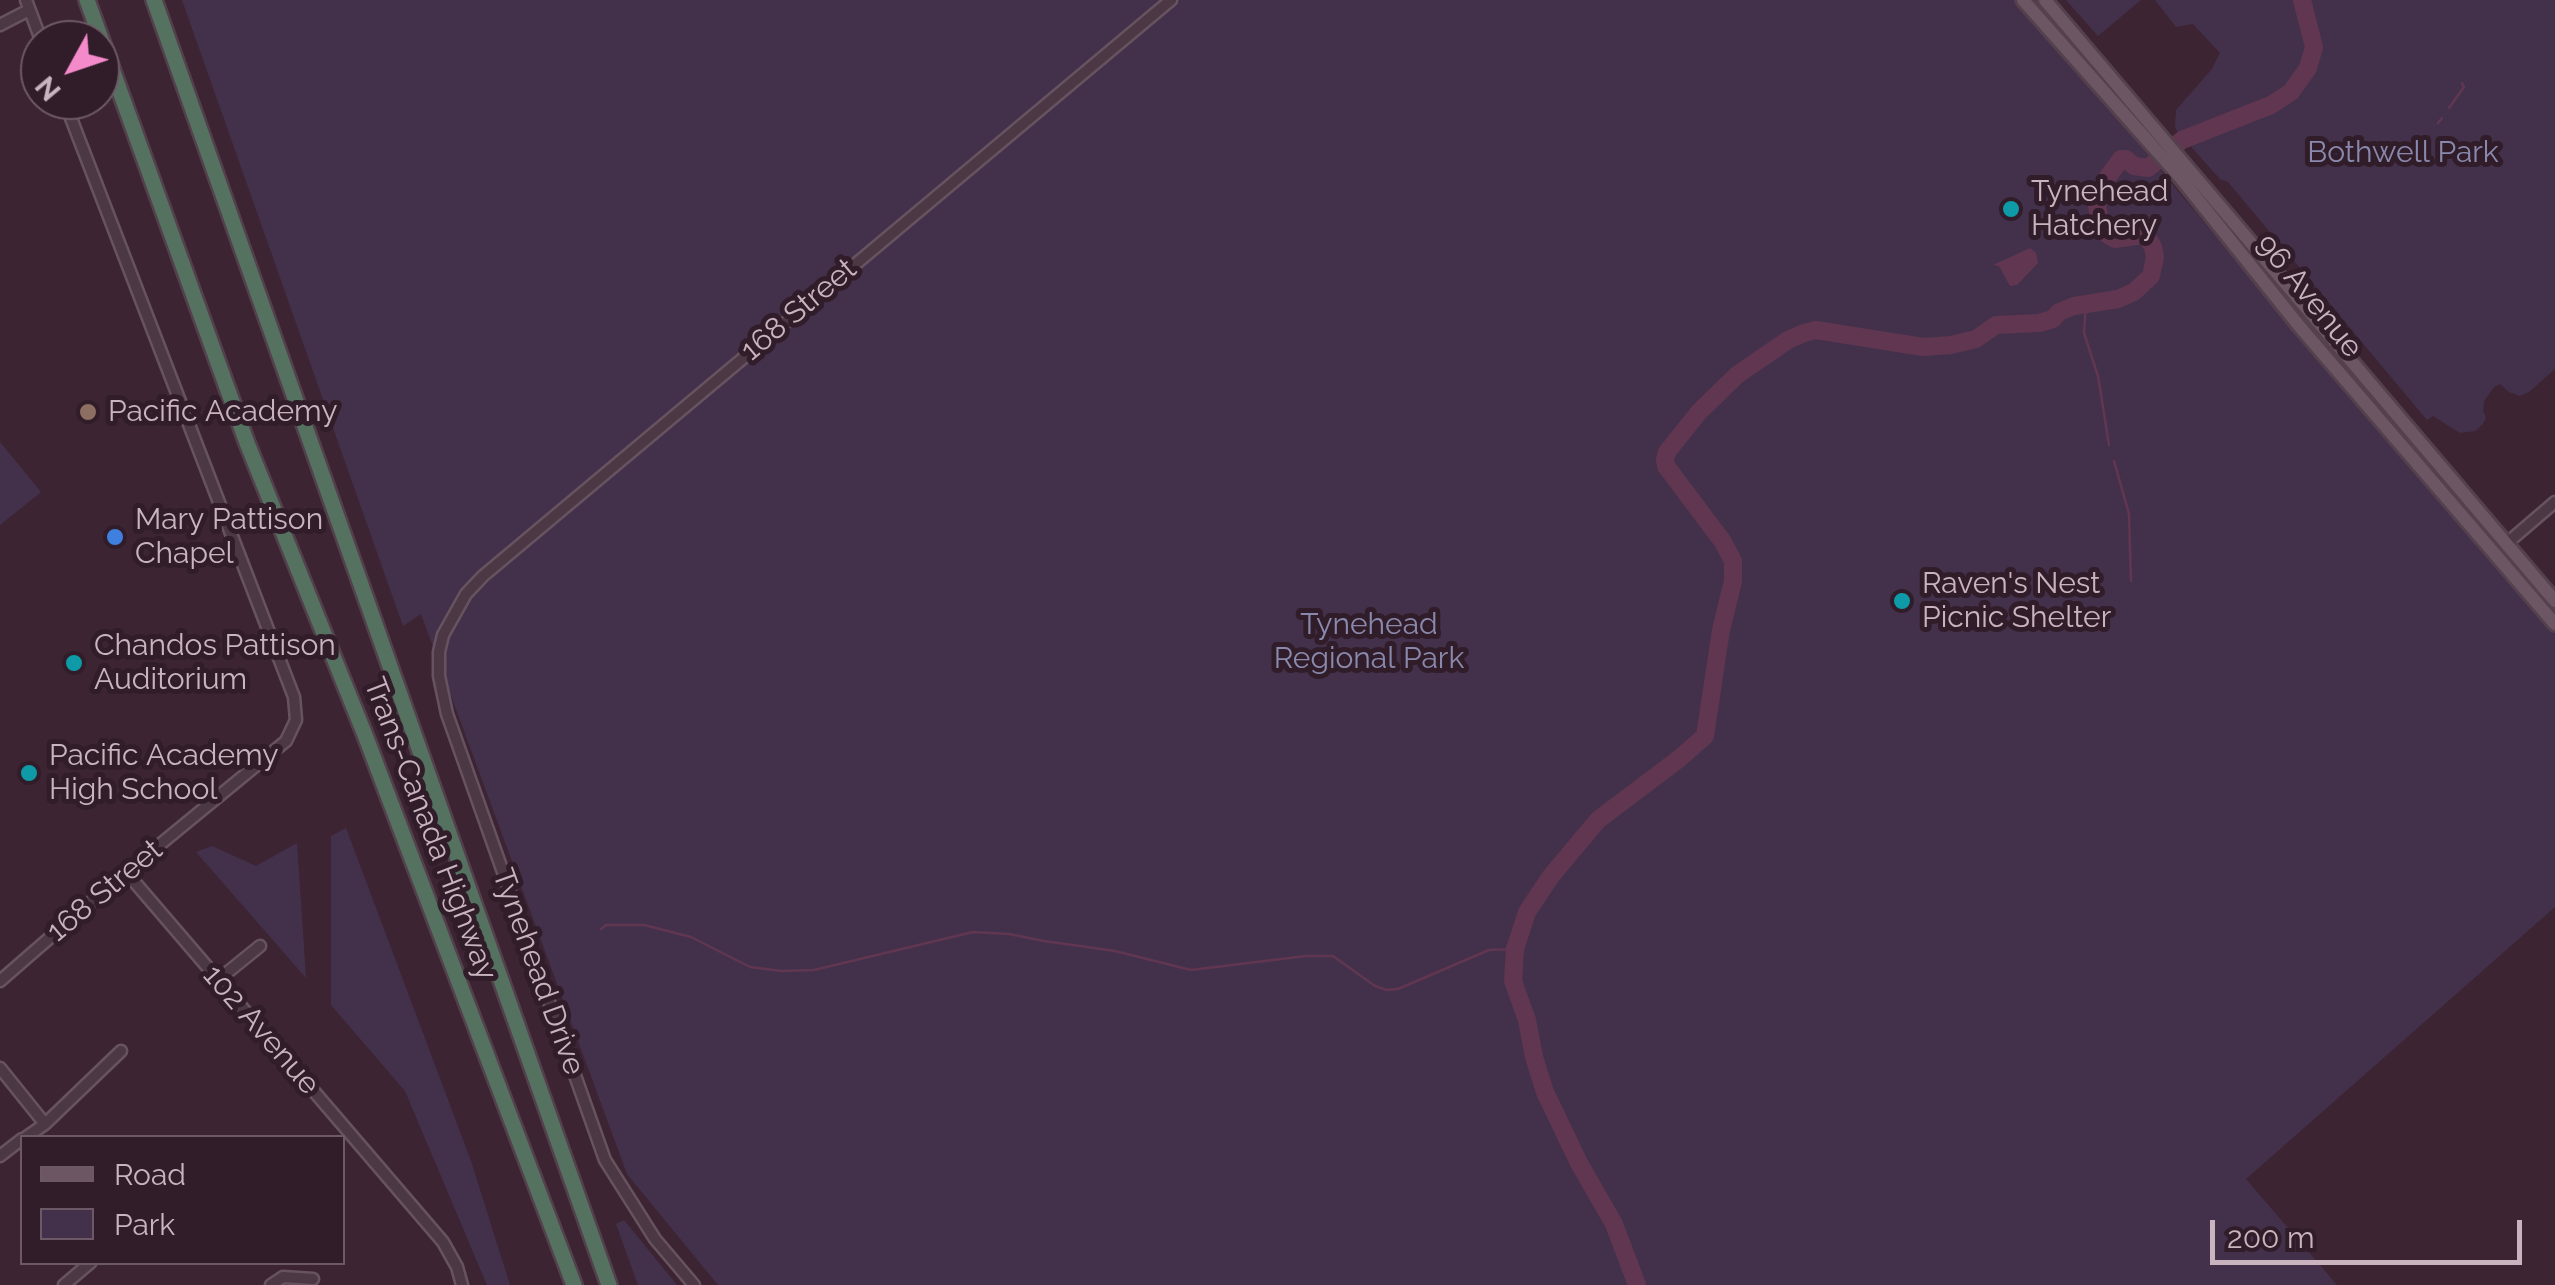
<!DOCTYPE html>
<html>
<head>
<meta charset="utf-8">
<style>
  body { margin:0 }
  #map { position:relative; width:2555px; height:1285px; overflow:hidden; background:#3c2433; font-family:Raleway,sans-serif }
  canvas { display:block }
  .legend { position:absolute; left:20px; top:1135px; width:325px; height:130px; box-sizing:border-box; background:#311d29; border:2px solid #6d5965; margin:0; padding:12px 18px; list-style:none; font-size:30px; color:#c8b3bf }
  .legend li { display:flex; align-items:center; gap:20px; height:50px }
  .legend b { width:50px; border:2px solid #6d5965 }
  .north { position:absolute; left:20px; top:20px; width:100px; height:100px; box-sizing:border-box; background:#311d29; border:2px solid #6d5965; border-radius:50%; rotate:230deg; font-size:28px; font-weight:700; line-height:40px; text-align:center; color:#c8b3bf }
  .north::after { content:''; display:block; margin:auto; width:35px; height:45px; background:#f58aca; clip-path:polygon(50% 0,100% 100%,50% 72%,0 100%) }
  .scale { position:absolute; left:2210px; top:1220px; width:312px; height:45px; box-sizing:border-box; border:5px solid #c8b3bf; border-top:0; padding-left:12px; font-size:30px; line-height:35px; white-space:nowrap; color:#c8b3bf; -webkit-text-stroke:8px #311d29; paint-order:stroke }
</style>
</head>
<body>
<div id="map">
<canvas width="2555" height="1285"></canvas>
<ul class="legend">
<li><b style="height:12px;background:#6c5664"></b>Road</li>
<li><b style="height:28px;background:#43314c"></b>Park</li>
</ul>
<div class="north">N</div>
<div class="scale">200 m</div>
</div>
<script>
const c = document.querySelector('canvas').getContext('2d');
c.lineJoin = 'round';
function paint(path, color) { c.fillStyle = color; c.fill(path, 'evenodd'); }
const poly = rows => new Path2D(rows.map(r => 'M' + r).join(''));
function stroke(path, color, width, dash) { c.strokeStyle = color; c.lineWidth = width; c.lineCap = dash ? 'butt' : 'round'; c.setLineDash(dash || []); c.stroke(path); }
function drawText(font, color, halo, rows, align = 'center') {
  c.font = font + ' Raleway,sans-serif'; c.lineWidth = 10; c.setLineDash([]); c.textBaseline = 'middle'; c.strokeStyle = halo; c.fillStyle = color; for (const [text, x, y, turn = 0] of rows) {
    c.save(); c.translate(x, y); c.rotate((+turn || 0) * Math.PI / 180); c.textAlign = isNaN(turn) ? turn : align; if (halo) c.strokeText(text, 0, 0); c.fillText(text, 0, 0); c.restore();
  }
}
paint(poly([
  [182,0,2016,0,2095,91,2266,297,2555,631,2555,907,2246,1179,2337,1285,718,1285,627,1174,421,614,403,626],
  [2066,0,2141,0,2098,36],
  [2155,0,2555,0,2555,369,2529,392,2520,396,2509,392,2500,384,2494,387,2484,401,2483,411,2486,418,2482,425,2475,431,2460,433,2433,416,2427,420,2228,182,2220,179,2177,131,2175,126,2176,110,2212,69,2220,53,2193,24,2176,27],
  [0,442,41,492,0,525],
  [346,828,471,1161,510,1285,487,1285,405,1091,331,1005,331,836],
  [297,843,306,978,196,852,212,846,256,866],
  [624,1220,677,1285,638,1285,616,1224]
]), '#43314c');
paint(poly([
  [2030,248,2036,253,2038,263,2017,285,2010,286,1999,266,1993,265]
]), '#613650');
stroke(poly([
  [2449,108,2464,87,2462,83],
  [2438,123,2442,118],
  [2086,303,2084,333,2098,376,2109,445],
  [2114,461,2129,514,2131,581],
  [601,929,606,925,644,925,691,937,750,967,782,971,814,970,973,932,1009,934,1044,941,1115,951,1191,970,1306,956,1333,956,1375,986,1387,990,1398,989,1489,950,1515,949]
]), '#613650', 2.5);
stroke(poly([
  [1637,1285,1614,1224,1579,1163,1545,1092,1534,1057,1527,1020,1513,981,1515,949,1527,912,1551,876,1598,820,1680,758,1705,736,1721,630,1733,581,1733,561,1723,542,1666,466,1665,459,1667,452,1699,412,1737,375,1788,340,1804,333,1816,330,1923,347,1951,345,1976,339,1996,325,2039,323,2053,319,2059,312,2074,306,2118,299,2134,292,2151,276,2155,257,2153,247,2147,237,2142,235,2115,239,2108,235,2100,220,2097,206,2107,178,2121,159,2126,159,2134,166,2148,168,2182,140,2271,105,2291,92,2308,68,2314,47,2302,0]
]), '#613650', 18);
const minor = poly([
  [26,0,41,40],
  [0,25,29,10],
  [2506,544,2555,502],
  [126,872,443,1242,457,1267,462,1285],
  [218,980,260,946],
  [0,981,107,888,286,741,296,720,294,697,64,100],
  [0,1068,45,1124],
  [25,1138,45,1124,121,1051],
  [0,1156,22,1139],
  [64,1285,91,1262],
  [271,1285,283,1277,313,1279],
  [694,1285,655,1239,605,1160,447,714,439,676,439,652,443,635,466,594,483,576,1171,0]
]);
const major = poly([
  [2023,0,2179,176,2300,327,2555,624],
  [2045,0,2555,601]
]);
const highway = poly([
  [87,0,247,443,365,735,574,1285],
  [154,0,609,1285]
]);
stroke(minor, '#67535f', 15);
stroke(major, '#55414d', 18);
stroke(highway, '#54404c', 20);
stroke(minor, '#4c3844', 10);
stroke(major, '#6c5664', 12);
stroke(highway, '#557261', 15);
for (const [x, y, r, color] of [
  [2011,209,10,"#0f9aa8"],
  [88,412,10,"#8d6e63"],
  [115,537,10,"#3f7fe0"],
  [1902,601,10,"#0f9aa8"],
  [74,663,10,"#0f9aa8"],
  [29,773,10,"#0f9aa8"]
]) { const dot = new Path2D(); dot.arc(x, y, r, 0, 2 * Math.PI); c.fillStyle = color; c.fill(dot); stroke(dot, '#311d29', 4); }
drawText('30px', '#8989ad', '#311d29', [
  ["Bothwell Park",2403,153],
  ["Tynehead",1369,625],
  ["Regional Park",1369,659]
]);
drawText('30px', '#c8b3bf', '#311d29', [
  ["Tynehead",2031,192],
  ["Hatchery",2031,226],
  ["Pacific Academy",108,412],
  ["Mary Pattison",135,520],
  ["Chapel",135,554],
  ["Raven's Nest",1922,584],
  ["Picnic Shelter",1922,618],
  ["Chandos Pattison",94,646],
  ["Auditorium",94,680],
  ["Pacific Academy",49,756],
  ["High School",49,790]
], 'left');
drawText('30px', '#c8b3bf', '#311d29', [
  ["96 Avenue",2309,296,51],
  ["168 Street",799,310,-40],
  ["Trans-Canada Highway",430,829,69],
  ["168 Street",105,891,-40],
  ["Tynehead Drive",538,972,70],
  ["102 Avenue",261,1030,49]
]);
</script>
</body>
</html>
